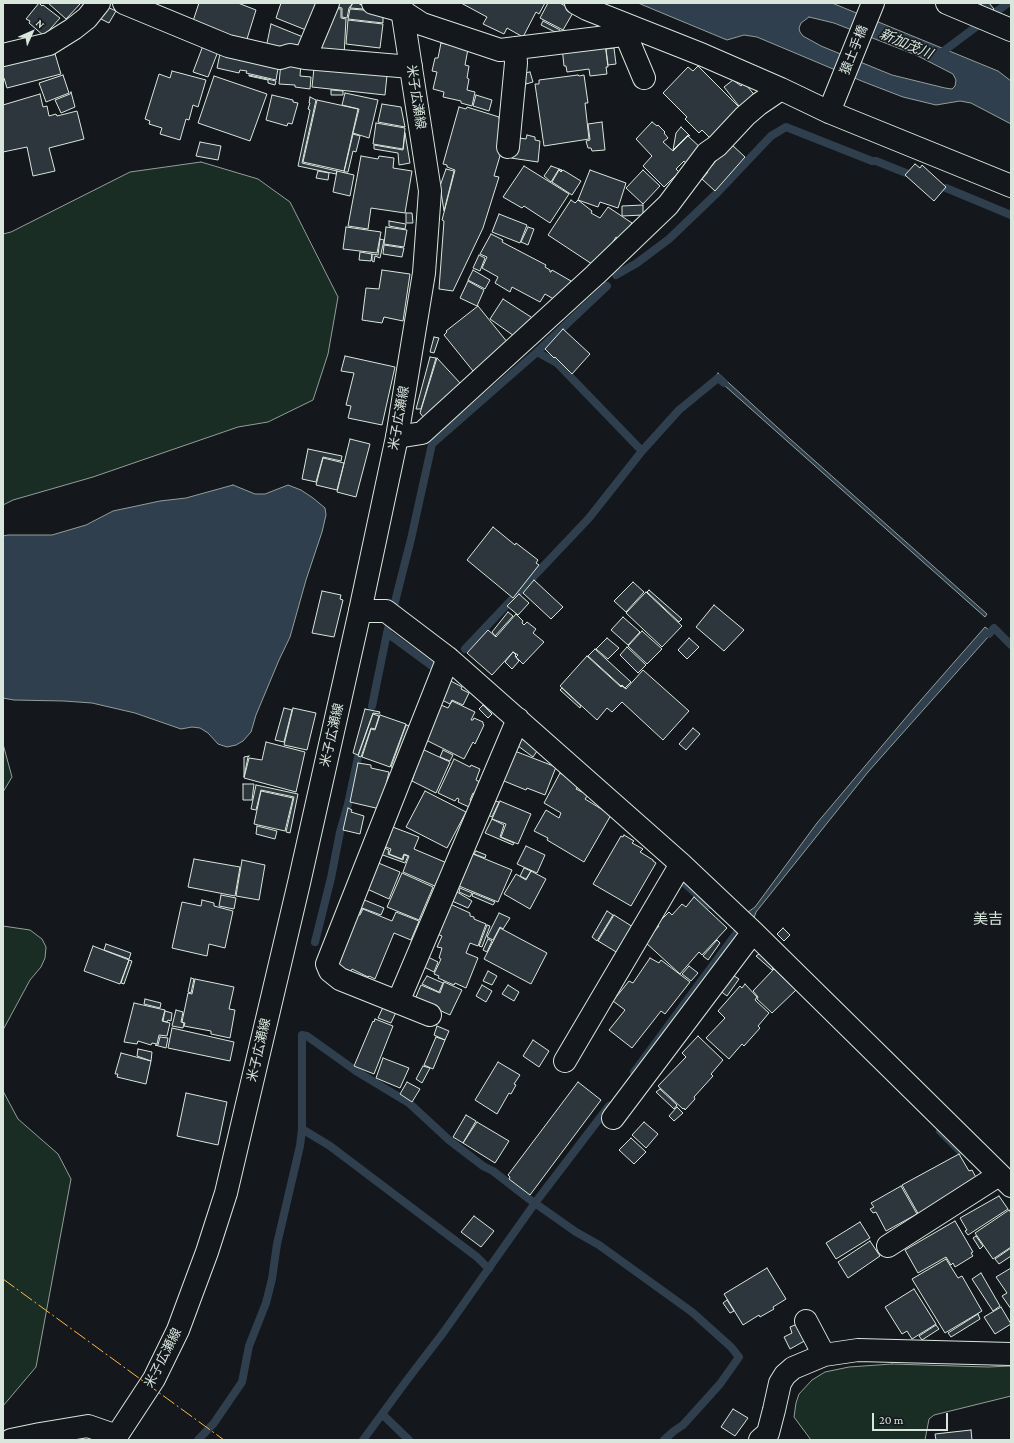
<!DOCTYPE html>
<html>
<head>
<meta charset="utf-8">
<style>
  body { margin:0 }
  #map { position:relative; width:1014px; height:1443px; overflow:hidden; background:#14181c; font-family:"Crimson Pro",serif }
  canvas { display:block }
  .frame { position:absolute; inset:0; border:4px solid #d8e6dc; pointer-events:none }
  .north { position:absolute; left:12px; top:12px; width:40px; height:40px; -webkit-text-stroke:3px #14181c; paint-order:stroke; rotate:45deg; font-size:11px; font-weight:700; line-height:16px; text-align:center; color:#d8e6dc }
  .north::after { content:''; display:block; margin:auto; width:14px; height:18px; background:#d8e6dc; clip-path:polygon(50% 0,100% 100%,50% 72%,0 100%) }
  .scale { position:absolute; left:872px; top:1413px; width:76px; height:18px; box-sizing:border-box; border:2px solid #d8e6dc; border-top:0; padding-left:5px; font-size:12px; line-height:14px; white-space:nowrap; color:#d8e6dc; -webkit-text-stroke:3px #14181c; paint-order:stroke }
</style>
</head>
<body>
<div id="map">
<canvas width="1014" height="1443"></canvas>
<div class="frame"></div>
<div class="north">N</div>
<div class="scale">20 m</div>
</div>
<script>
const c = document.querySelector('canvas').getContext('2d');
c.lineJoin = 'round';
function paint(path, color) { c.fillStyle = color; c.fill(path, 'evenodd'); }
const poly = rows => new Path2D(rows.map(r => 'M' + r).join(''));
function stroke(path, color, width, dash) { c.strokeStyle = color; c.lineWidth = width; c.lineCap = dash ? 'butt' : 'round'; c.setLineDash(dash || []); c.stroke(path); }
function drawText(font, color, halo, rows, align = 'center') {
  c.font = font + ' "Crimson Pro","Noto Sans JP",serif'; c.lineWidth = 3; c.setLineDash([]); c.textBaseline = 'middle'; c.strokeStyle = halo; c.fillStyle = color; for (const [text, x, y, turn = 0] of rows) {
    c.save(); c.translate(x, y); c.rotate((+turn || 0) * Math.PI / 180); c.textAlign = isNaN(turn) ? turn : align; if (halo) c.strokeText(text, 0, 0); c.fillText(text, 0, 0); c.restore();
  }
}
const green = poly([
  [201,162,258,179,290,202,338,297,328,354,313,400,268,422,238,427,93,477,13,500,3,505,3,234,11,232,130,172,201,162],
  [3,744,12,777,3,792,3,744],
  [3,926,30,930,42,939,46,947,45,958,41,967,30,980,3,1030,3,926],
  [3,1091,18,1119,58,1154,71,1179,36,1367,3,1406,3,1091],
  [892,1364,988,1367,1011,1366,1011,1396,934,1415,929,1419,925,1440,811,1440,794,1417,796,1403,799,1394,812,1380,825,1372,849,1367,892,1364]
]);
paint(green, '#1a2d24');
stroke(green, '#939e99', 1);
const water = poly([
  [638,3,832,3,998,71,1011,81,1011,124,971,103,960,101,936,105,903,97,864,82,757,37,744,35,727,40,638,3],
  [809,17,834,23,916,55,953,74,956,80,955,86,952,89,945,88,892,75,821,46,803,36,800,32,799,28,801,23,809,17],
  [718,373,789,438,987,614,985,617,715,377,718,373],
  [233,485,255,494,265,494,288,485,301,490,313,498,325,508,326,515,322,532,306,580,290,637,279,660,256,715,251,732,243,741,236,745,227,747,218,744,208,733,200,728,192,727,181,729,135,713,92,703,64,701,14,700,3,698,3,536,8,535,52,535,86,525,113,511,160,501,186,498,233,485],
  [994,625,996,628,868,772,756,912,754,918,748,912,755,907,817,823,914,708,985,627,989,630,994,625]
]);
paint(water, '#2f3f4d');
stroke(water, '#939e99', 1);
stroke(poly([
  [937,56,1008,3],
  [946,188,1011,215],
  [616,275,637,263,669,239,717,193,771,136,786,127,872,161,876,161,906,173],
  [537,352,557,363,642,451],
  [387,633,432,666],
  [989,634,994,628,1011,645],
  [465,649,589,518,642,451,679,410,718,378,724,383],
  [372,706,387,633,411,539,432,444,537,352,607,286],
  [682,881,709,905],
  [315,942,331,878,340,832,348,804,358,757],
  [634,1072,738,931],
  [302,1129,330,1146,477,1257,489,1269],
  [940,1131,960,1151],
  [382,1414,409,1440],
  [198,1440,214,1423,242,1382,249,1346,266,1303,272,1279,277,1244,300,1146,302,1129,302,1035,307,1036,356,1071,409,1103,449,1140,483,1166,493,1171,529,1199,576,1232,599,1245,692,1312,731,1347,739,1357,720,1384,683,1425,674,1431,664,1440],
  [363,1440,407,1380,443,1333,535,1203,609,1106]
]), '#2f3f4d', 8);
const building = poly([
  [39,3,42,6,43,5,60,18,44,36,29,23,30,21,26,19,39,3],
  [48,3,81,3,66,19,48,3],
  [199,3,238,3,256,10,247,39,243,41,192,24,199,3],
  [281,3,323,3,311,32,276,18,281,3],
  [334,3,353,3,349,8,347,18,342,17,342,8,332,6,334,3],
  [353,3,358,3,363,6,363,9,350,8,353,3],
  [461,3,545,3,539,14,536,12,523,37,507,28,504,34,483,24,487,17,461,3],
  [548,3,560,3,574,11,563,30,540,18,548,3],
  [980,3,989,3,994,9,989,13,980,3],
  [103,5,116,11,109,23,97,17,103,5],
  [331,8,341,9,341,18,346,19,344,56,317,53,331,8],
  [350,9,363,10,376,13,383,17,383,23,348,19,350,9],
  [348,20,383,24,380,48,346,44,348,20],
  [543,21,560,30,559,34,541,25,543,21],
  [271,24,308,39,302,52,266,48,271,24],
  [204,43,219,49,208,77,193,72,204,43],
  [441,43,468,49,465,65,469,66,467,78,469,79,467,90,475,92,472,106,461,103,461,101,443,97,444,92,433,89,437,72,432,71,435,58,438,58,441,43],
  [605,43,608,67,606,67,607,74,590,76,589,69,567,72,566,66,564,66,562,47,605,43],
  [53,47,61,74,7,88,4,78,3,79,3,60,53,47],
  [614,48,616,64,608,65,606,49,614,48],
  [221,49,279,63,276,80,246,73,247,71,240,70,239,73,217,68,221,49],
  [281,62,301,63,300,76,311,77,310,89,295,87,295,85,279,84,281,62],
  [698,66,740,108,710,138,702,130,699,133,685,119,687,117,663,93,688,67,693,71,698,66],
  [314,68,387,75,385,95,312,87,314,68],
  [172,71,206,80,198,107,193,105,189,120,186,119,180,140,160,134,162,128,149,124,150,121,145,119,159,74,170,78,172,71],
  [530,72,533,82,526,84,524,73,530,72],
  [63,75,69,93,46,102,39,83,63,75],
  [249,75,276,81,275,85,268,83,268,80,249,76,249,75],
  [578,75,579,76,584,75,588,103,585,103,589,139,544,146,535,84,539,84,539,80,578,75],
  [214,76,267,94,250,141,198,123,214,76],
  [733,80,741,86,743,84,747,86,757,98,742,110,724,87,733,80],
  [331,90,343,91,343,95,331,95,331,90],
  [71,92,75,107,61,113,55,100,70,94,71,92],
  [345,93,378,100,369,138,353,133,359,109,342,105,345,93],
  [40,94,43,107,47,106,49,116,56,114,57,116,77,111,84,139,49,148,55,171,33,176,27,147,3,152,3,105,40,94],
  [272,95,293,100,293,102,298,103,292,124,288,123,287,126,266,120,272,95],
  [476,95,492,100,489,111,473,106,476,95],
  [310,97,316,100,302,163,337,171,336,174,298,166,310,110,308,109,310,103,309,103,310,97],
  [317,100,358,109,344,171,303,162,317,100],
  [382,104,401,107,405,127,378,122,382,104],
  [459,107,466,109,467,107,499,117,499,119,505,121,497,147,502,149,494,176,499,177,483,228,453,291,439,289,444,221,442,220,455,170,447,167,447,165,443,164,459,107],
  [602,122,605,150,592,151,591,148,588,148,586,141,590,140,588,124,602,122],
  [652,122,657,126,658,125,665,132,664,133,668,138,663,142,673,151,688,136,703,150,687,165,684,161,676,169,679,172,664,187,643,166,652,156,636,139,652,122],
  [376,123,405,128,403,149,373,144,376,123],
  [681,127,690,136,688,135,673,150,676,133,681,127],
  [405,133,410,163,399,165,398,153,374,149,374,145,403,150,405,133],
  [353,134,360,136,356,152,353,151,348,172,344,172,353,134],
  [527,135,535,137,535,140,540,141,538,162,511,158,513,137,526,139,527,135],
  [200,142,221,146,218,160,196,156,200,142],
  [731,144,745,157,715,191,702,179,708,172,707,171,731,144],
  [361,156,378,159,379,156,394,158,393,168,412,171,405,213,371,208,368,229,348,226,361,156],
  [915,164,920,168,922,165,946,187,934,201,905,175,915,164],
  [524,166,569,194,550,223,524,206,522,208,503,197,524,166],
  [551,166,562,170,562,171,559,169,551,182,544,176,551,166],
  [446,169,454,171,444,211,440,186,446,169],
  [559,170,561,172,563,170,581,181,572,195,552,182,559,170],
  [590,170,626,183,618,208,600,202,598,207,578,200,590,170],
  [643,170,660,186,643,204,626,188,643,170],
  [318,171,329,173,328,180,316,178,318,171],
  [337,171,354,175,350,196,333,192,337,171],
  [571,200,575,203,578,200,592,211,591,213,600,218,608,207,632,223,620,240,616,237,600,263,595,266,548,235,571,200],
  [643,205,643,215,622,216,622,206,643,205],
  [406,213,412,213,413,223,406,223,406,213],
  [499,214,527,225,520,243,492,232,499,214],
  [389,221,406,224,405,229,389,226,389,221],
  [346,227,381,232,377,253,343,249,346,227],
  [386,227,407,230,404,247,384,244,386,227],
  [528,227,534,229,528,245,521,242,528,227],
  [491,234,503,240,502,242,546,265,545,267,550,270,550,272,551,272,552,270,571,281,557,301,545,294,540,302,512,287,510,292,495,283,498,277,482,268,487,257,480,254,491,234],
  [380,239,384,240,380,258,375,256,374,262,372,261,372,254,378,255,380,239],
  [384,245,404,248,402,257,383,254,384,245],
  [360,252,372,254,371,261,359,260,360,252],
  [479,255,485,258,480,271,473,268,479,255],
  [382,270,410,274,403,321,384,317,382,323,362,320,366,288,379,289,382,270],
  [473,270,490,280,485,289,468,280,473,270],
  [468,281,484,290,477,306,460,298,468,281],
  [503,299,534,319,517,338,490,319,503,299],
  [478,306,508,343,473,371,444,335,447,332,446,331,478,306],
  [563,329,590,354,572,374,555,357,554,358,545,349,563,329],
  [434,337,439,338,434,353,430,352,434,337],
  [345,356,395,367,382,425,348,418,351,406,346,405,354,373,341,371,345,356],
  [430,357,436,358,421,409,416,409,430,357],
  [437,358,461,384,425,419,420,413,437,358],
  [350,439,370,444,356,497,337,492,350,439],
  [308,449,342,456,341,461,323,457,316,482,302,479,308,449],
  [323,458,344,463,337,490,316,485,323,458],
  [493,527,515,545,516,543,538,560,536,563,539,565,513,598,467,560,493,527],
  [534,580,563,607,551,619,523,593,534,580],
  [633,582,644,592,626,612,614,601,633,582],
  [649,590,682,619,679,622,647,592,649,590],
  [322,591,341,595,340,599,343,600,334,637,312,633,322,591],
  [646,592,682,626,662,647,626,613,646,592],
  [519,594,529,603,518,615,507,606,519,594],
  [714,605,744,630,724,651,696,627,714,605],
  [508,612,513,616,495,636,492,632,508,612],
  [516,614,523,621,522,623,524,625,527,622,536,629,533,633,544,642,523,664,516,657,518,655,513,652,492,675,467,653,488,630,496,637,516,614],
  [623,617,640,632,628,645,611,630,623,617],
  [642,631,662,649,647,664,628,646,642,631],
  [607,638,619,648,608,659,596,649,607,638],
  [689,638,699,647,687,659,678,650,689,638],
  [627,647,646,665,638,673,620,655,627,647],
  [595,649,631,682,625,688,622,685,621,686,588,656,595,649],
  [513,652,516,655,515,656,519,661,512,669,505,662,513,652],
  [587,656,621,687,622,686,626,689,643,670,689,711,663,740,622,702,612,712,607,708,597,720,560,686,587,656],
  [449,680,462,687,461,689,469,693,463,705,452,700,450,704,440,699,449,680],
  [562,688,581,706,580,708,560,690,562,688],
  [452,701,475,712,471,720,473,720,474,718,483,722,483,724,484,725,475,744,473,742,464,759,424,739,441,705,448,708,452,701],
  [483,705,492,714,488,718,479,709,483,705],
  [284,708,292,710,284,742,275,740,284,708],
  [293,708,316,713,307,750,284,745,293,708],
  [365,709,380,712,379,714,373,713,358,755,353,753,365,709],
  [373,714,379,716,375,729,371,728,361,757,358,756,373,714],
  [380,715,406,724,390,767,362,757,371,729,375,730,380,715],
  [406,725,410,726,395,769,391,767,406,725],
  [693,728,700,734,686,750,679,744,693,728],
  [520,737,537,751,533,757,514,743,520,737],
  [266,742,305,752,296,792,244,778,249,758,262,760,266,742],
  [422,749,450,762,436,793,412,781,414,775,410,774,422,749],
  [443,750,453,755,450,761,440,757,443,750],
  [512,750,556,767,545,795,527,788,526,790,504,781,506,775,502,773,512,750],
  [249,756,248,757,244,777,244,757,249,756],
  [454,759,470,767,471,765,480,769,476,780,480,782,475,794,473,793,470,800,472,802,469,807,458,802,459,799,457,798,455,801,438,793,454,759],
  [358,763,371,765,371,768,389,772,380,809,350,802,358,763],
  [560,773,579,785,576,789,588,795,585,799,611,815,584,862,547,840,548,838,534,831,546,810,559,818,561,813,544,803,560,773],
  [243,784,254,784,252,800,243,800,243,784],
  [256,785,298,794,290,833,286,832,294,797,261,790,256,810,251,809,256,785],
  [261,791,293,798,285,831,254,824,261,791],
  [425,791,466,812,447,848,406,827,425,791],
  [492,800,499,802,492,817,486,814,492,800],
  [500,801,531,814,518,844,501,837,506,824,492,819,500,801],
  [348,808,352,810,351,812,364,816,360,834,343,830,348,808],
  [492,819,504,825,500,837,514,843,513,845,485,833,492,819],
  [257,826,277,831,275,839,256,834,257,826],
  [390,826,419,837,414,849,447,863,437,887,403,872,409,856,404,854,402,859,389,854,391,849,383,846,390,826],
  [624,835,634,841,632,843,643,849,640,852,653,860,653,861,656,863,631,906,593,884,621,836,623,837,624,835],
  [526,846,545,855,537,873,517,864,526,846],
  [382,847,389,850,388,854,403,860,404,855,408,856,405,863,380,854,382,847],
  [476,851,486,855,485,858,474,854,476,851],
  [473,854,512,870,498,902,459,886,473,854],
  [194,859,240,867,235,896,188,887,194,859],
  [242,860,265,865,259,900,236,896,242,860],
  [376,862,400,872,389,899,365,888,376,862],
  [524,868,531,871,526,879,520,876,524,868],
  [531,871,546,879,530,909,504,894,516,874,526,880,531,871],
  [402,873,433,887,419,920,387,907,402,873],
  [460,888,472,893,470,897,459,892,460,888],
  [457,892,472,901,468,908,452,901,457,892],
  [473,893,495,902,493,905,472,896,473,893],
  [221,895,236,898,234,909,219,906,221,895],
  [694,897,727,928,702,955,699,952,680,974,645,942,659,926,656,925,669,912,672,915,682,904,686,907,694,897],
  [362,899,384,908,381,915,362,908,360,913,356,912,362,899],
  [202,900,214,903,214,906,233,911,225,948,209,944,207,956,172,948,182,902,201,906,202,900],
  [450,904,470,913,470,916,474,917,474,919,486,924,478,946,470,943,466,953,478,958,466,988,455,983,454,985,438,978,439,976,434,974,441,959,439,958,442,948,437,947,442,936,437,934,450,904],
  [363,909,392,921,396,912,419,921,411,940,394,933,375,979,369,976,368,977,352,969,350,973,336,963,357,915,360,915,363,909],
  [607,911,613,915,597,941,592,937,607,911],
  [499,913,510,918,503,929,500,927,493,940,487,937,499,913],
  [614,915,633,927,618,953,598,941,614,915],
  [487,925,490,926,482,947,479,946,487,925],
  [500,928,547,953,531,984,484,959,500,928],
  [783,928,790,935,784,941,777,934,783,928],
  [488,939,492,941,487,952,483,950,488,939],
  [717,940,720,943,708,960,703,956,717,940],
  [106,944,131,953,129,959,104,950,106,944],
  [93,946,129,960,120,984,84,971,93,946],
  [759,954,773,968,772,970,756,956,759,954],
  [426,956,438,962,434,972,422,966,426,956],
  [650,958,659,963,661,960,690,982,665,1014,661,1011,632,1048,609,1030,625,1010,613,1001,629,981,633,983,650,958],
  [129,960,132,961,124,984,121,983,129,960],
  [689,966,698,973,691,981,682,974,689,966],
  [774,969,796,990,772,1013,757,999,758,997,753,991,774,969],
  [488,971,497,976,492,985,483,981,488,971],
  [731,974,739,979,727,996,719,990,731,974],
  [427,976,443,983,439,992,422,984,427,976],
  [191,978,194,979,191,993,188,992,191,978],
  [195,979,234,987,229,1009,235,1010,230,1038,211,1034,211,1031,184,1026,185,1023,182,1022,188,993,192,994,195,979],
  [444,982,462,990,450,1015,415,999,421,985,440,993,444,982],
  [745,984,757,997,755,1000,769,1013,758,1026,760,1028,744,1046,742,1044,729,1059,706,1038,725,1018,718,1011,740,986,742,988,745,984],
  [482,985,492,991,486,1002,476,996,482,985],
  [508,985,519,992,514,1001,502,994,508,985],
  [145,999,161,1003,160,1008,144,1004,145,999],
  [134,1003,165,1010,162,1021,170,1023,167,1036,159,1035,157,1044,152,1043,151,1045,138,1041,137,1044,124,1042,134,1003],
  [384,1005,397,1010,391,1023,378,1018,384,1005],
  [176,1010,183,1012,181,1022,184,1023,183,1028,172,1026,176,1010],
  [165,1011,172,1013,171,1021,168,1020,167,1022,163,1021,165,1011],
  [375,1019,393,1026,374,1074,354,1066,373,1021,374,1022,375,1019],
  [437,1026,449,1031,445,1040,434,1035,437,1026],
  [172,1028,234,1042,230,1061,168,1048,172,1028],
  [698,1036,723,1060,711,1074,713,1076,694,1097,695,1099,685,1110,684,1108,683,1109,658,1086,686,1057,682,1053,698,1036],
  [160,1037,168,1038,166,1048,155,1045,158,1045,160,1037],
  [436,1037,445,1040,433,1069,424,1065,436,1037],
  [533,1040,549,1051,539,1067,523,1056,533,1040],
  [138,1049,152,1052,151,1061,137,1056,138,1049],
  [121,1053,151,1061,146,1084,117,1077,118,1074,115,1074,121,1053],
  [383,1058,409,1068,400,1088,376,1078,383,1058],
  [498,1062,520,1075,514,1084,516,1085,511,1094,509,1093,497,1114,475,1100,498,1062],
  [423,1066,430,1068,422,1083,416,1079,423,1066],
  [407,1082,420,1089,412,1102,400,1094,407,1082],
  [578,1082,601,1100,530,1195,509,1179,510,1177,508,1175,578,1082],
  [660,1089,677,1105,674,1109,656,1092,660,1089],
  [186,1093,227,1102,218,1145,177,1136,186,1093],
  [677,1107,683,1113,674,1121,669,1116,677,1107],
  [466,1115,476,1121,463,1143,453,1137,466,1115],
  [477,1122,509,1141,495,1163,463,1143,477,1122],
  [644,1122,658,1134,646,1148,632,1135,644,1122],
  [631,1138,646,1152,634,1164,619,1150,631,1138],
  [959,1154,969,1171,972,1170,978,1181,920,1217,902,1185,959,1154],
  [901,1186,917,1214,886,1231,876,1212,873,1213,870,1209,874,1207,871,1203,901,1186],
  [999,1196,1008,1209,968,1235,965,1231,967,1230,960,1218,999,1196],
  [1009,1210,1011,1213,1011,1247,993,1259,975,1233,1009,1210],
  [474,1216,494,1231,481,1247,461,1232,474,1216],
  [955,1221,973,1252,971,1253,973,1256,955,1267,953,1263,951,1265,946,1257,918,1273,905,1250,955,1221],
  [860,1222,870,1238,836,1259,826,1243,860,1222],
  [976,1236,983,1246,980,1249,973,1238,976,1236],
  [870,1241,880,1256,848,1278,838,1262,870,1241],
  [1011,1248,1011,1256,999,1264,995,1259,1011,1248],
  [946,1259,958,1278,962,1276,982,1311,945,1333,912,1279,946,1259],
  [767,1268,786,1299,773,1307,774,1309,760,1317,759,1315,743,1325,724,1294,767,1268],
  [1011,1268,1011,1309,1002,1296,1007,1293,996,1277,1011,1268],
  [981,1273,1000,1306,993,1311,972,1279,981,1273],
  [914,1289,936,1324,912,1339,907,1331,902,1334,885,1307,914,1289],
  [727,1300,734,1311,730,1313,723,1303,727,1300],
  [1001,1307,1011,1324,995,1334,984,1317,1001,1307],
  [978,1314,980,1319,951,1337,948,1333,978,1314],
  [800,1323,808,1339,790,1349,784,1337,792,1333,790,1327,800,1323],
  [936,1325,939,1329,922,1340,919,1336,936,1325],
  [733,1409,748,1418,735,1436,721,1427,733,1409],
  [971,1430,972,1440,936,1440,935,1434,971,1430]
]);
paint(building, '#2c363c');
stroke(building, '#d8e6dc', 1);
const minor = poly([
  [124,3,228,46,280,58,290,55,305,58],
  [328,3,305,58,411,67],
  [373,3,402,11,422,24,500,50,623,35,632,27],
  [576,3,587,9,703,55,781,89,829,112,1011,186],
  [947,3,1011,30],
  [623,35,628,40,644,78],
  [3,55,49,44,73,29,87,18,99,3],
  [829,112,873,3],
  [508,147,516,63,515,48],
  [397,437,422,433,595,275,668,205,707,153,717,146,745,116,759,104,781,89],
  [360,611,386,611,448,658,681,864,753,932,1011,1186],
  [398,1002,518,719],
  [430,1015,340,979,330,971,327,964,448,658],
  [565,1061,681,864],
  [613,1118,753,932],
  [888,1246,999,1175],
  [806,1321,824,1355],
  [11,1440,40,1434,88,1426,117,1436],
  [760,1440,768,1433,774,1410,780,1383,785,1375,793,1368,824,1355,858,1350,1011,1354]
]);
const major = poly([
  [114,1440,154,1379,178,1330,207,1252,226,1193,299,883,360,611,397,437,424,273,430,191,401,3]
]);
stroke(minor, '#d8e6dc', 24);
stroke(major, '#d8e6dc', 24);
stroke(minor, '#14181c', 22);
stroke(major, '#14181c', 22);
stroke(poly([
  [3,1279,224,1440]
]), '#ffb74d', 1, [14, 3, 2, 3]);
drawText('13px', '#d8e6dc', '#14181c', [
  ["猿土手橋",854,50,-68],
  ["米子広瀬線",416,97,81],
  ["米子広瀬線",399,418,-80],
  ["米子広瀬線",332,735,-77],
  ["米子広瀬線",259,1050,-77],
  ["米子広瀬線",163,1358,-63]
]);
drawText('italic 14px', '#d8e6dc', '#14181c', [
  ["新加茂川",906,44,23]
]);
drawText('15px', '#d8e6dc', '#14181c', [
  ["美吉",988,919]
]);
</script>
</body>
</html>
